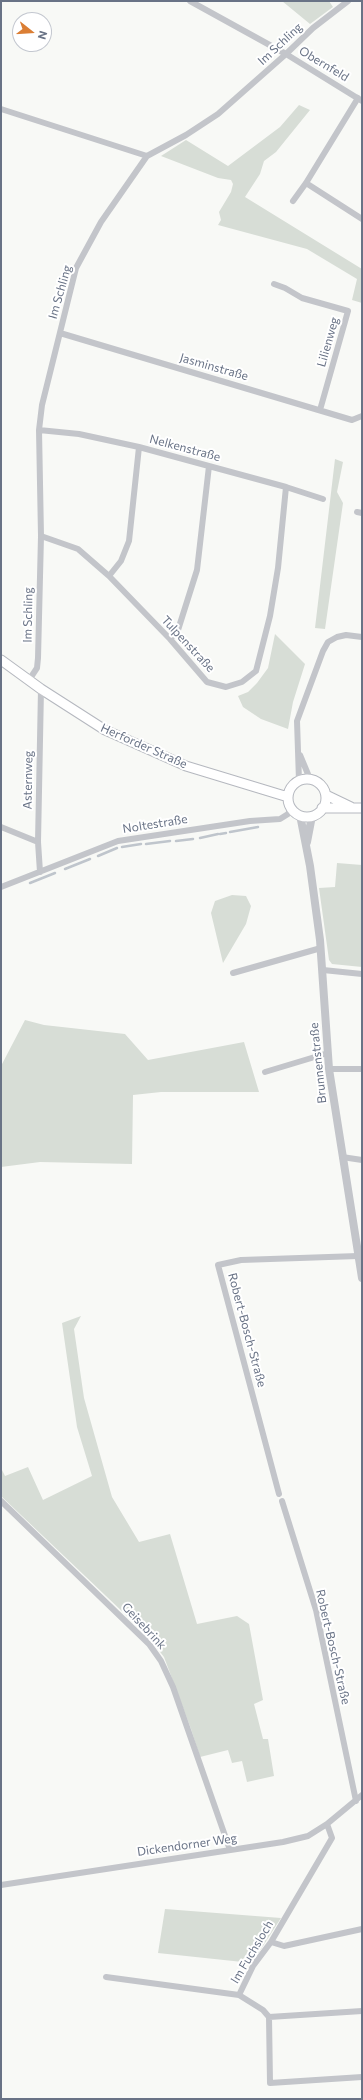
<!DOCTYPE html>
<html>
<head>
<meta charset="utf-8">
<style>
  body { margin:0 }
  #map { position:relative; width:363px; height:2100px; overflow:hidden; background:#f8f9f6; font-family:Commissioner,sans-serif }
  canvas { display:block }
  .frame { position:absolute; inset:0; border:2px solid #697386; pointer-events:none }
  .north { position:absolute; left:12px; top:12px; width:40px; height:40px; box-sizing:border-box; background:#fff; border:1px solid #c3c7cf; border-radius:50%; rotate:107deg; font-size:11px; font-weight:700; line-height:16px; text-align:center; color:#697386 }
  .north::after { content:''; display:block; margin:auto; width:14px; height:18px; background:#db7e34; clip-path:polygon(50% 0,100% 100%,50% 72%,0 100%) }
</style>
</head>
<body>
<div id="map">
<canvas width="363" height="2100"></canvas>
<div class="frame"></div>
<div class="north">N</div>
</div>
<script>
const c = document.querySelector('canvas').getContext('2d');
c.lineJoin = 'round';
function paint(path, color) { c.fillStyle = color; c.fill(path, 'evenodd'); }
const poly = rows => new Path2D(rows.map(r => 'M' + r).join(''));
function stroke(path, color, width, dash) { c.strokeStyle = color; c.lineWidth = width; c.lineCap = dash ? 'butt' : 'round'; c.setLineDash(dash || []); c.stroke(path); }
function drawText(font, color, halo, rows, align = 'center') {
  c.font = font + ' Commissioner,sans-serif'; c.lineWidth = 4; c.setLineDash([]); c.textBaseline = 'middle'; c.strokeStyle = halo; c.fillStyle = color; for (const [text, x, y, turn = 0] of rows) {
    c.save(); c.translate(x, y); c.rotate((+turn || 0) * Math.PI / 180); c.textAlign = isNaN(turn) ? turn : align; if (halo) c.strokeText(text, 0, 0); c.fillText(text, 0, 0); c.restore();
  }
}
paint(poly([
  [282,1,329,1,333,7,310,24],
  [299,105,310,110,276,152,264,161,260,174,245,197,362,269,362,303,352,300,357,279,307,249,218,225,221,220,219,212,231,192,233,184,231,180,218,178,161,156,186,140,228,166,280,127],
  [335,459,343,462,337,492,343,503,325,629,315,628],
  [275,634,305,664,293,702,288,729,261,719,243,707,238,696,248,692,257,683,268,668],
  [337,863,362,865,362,967,332,964,329,960,319,888,335,887],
  [232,895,246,896,251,906,246,924,223,963,211,913,215,901],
  [25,1020,44,1025,125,1034,148,1060,244,1042,259,1092,161,1092,133,1095,132,1164,40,1162,1,1167,1,1066],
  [81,1316,74,1329,84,1398,112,1497,139,1542,170,1534,197,1624,237,1616,249,1624,263,1700,254,1704,263,1739,268,1739,274,1776,247,1782,242,1761,232,1763,228,1750,200,1757,191,1729,164,1657,148,1636,1,1496,1,1468,5,1476,28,1467,43,1500,92,1476,77,1427,62,1323],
  [165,1909,281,1918,252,1963,158,1953]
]), '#d7ddd6');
stroke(poly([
  [230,832,258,827],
  [220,834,226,833],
  [200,838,218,834],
  [176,841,193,839],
  [146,844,170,841],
  [122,847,141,844],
  [98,856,117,848],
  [65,869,90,859],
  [30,883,55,873]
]), '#bfc5cc', 2.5);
const secondary = poly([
  [1,660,41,689,105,730,186,766,288,797],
  '288 798a19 19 0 1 1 38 0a19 19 0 1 1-38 0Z',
  [326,795,351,807],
  [322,808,362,808]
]);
stroke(secondary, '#b5b8bf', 11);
stroke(poly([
  [190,1,286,54,362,101],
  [1,109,147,156],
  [306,183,362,219],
  [293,201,306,183,358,98],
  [274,284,285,288,302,298,348,311,320,410],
  [60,333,352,420,362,416],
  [39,430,79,434,139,447,286,487,323,499],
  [357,512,362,513],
  [41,536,78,549,109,576,170,639,207,682,226,687,242,682,256,671,270,616,278,568,286,487],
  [109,576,121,561,129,541,139,447],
  [170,639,178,630,197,570,209,466],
  [29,680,37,668,38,658,41,536,39,430,42,405,76,268,101,222,147,156,186,135,218,114,286,54,313,28,348,1],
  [300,755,310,779],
  [299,781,297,721,323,651,328,642,337,637,346,635,362,637],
  [1,827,38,842],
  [40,872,38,842,41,689],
  [1,887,118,841,250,821,280,819,288,814,291,808],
  [323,970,362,974],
  [233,973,321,948],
  [329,1069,362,1069],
  [265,1072,328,1053],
  [342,1157,362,1160],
  [279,1494,218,1265,241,1260,358,1256],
  [1,1501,149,1644,161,1661,173,1687,230,1850],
  [282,1501,316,1610,356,1801],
  [1,1885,283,1842,308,1836,327,1824,362,1795],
  [271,1942,284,1946,362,1929],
  [106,1977,239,1995,253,1966,271,1942,332,1838,327,1824],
  [239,1995,263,2010,269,2017,270,2083,362,2077],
  [269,2017,362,2011]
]), '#c3c5ca', 6);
stroke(poly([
  [300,815,310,866,320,940,329,1069,362,1278],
  [307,842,312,816]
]), '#c3c5ca', 8);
stroke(secondary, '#fff', 9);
drawText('12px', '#697386', '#fff', [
  ["Im Schling",280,44,-43],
  ["Obernfeld",324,64,31],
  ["Im Schling",60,292,-74],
  ["Lilienweg",328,342,-74],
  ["Jasminstraße",214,367,16],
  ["Nelkenstraße",185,448,15],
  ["Im Schling",28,615,-89],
  ["Tulpenstraße",188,644,47],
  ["Herforder Straße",144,746,24],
  ["Asternweg",28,780,-89],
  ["Noltestraße",155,824,-9],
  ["Brunnenstraße",318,1063,-96],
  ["Robert-Bosch-Straße",247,1330,75],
  ["Geisebrink",144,1626,47],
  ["Robert-Bosch-Straße",333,1647,77],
  ["Dickendorner Weg",187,1845,-8],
  ["Im Fuchsloch",252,1952,-59]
]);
</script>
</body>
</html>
